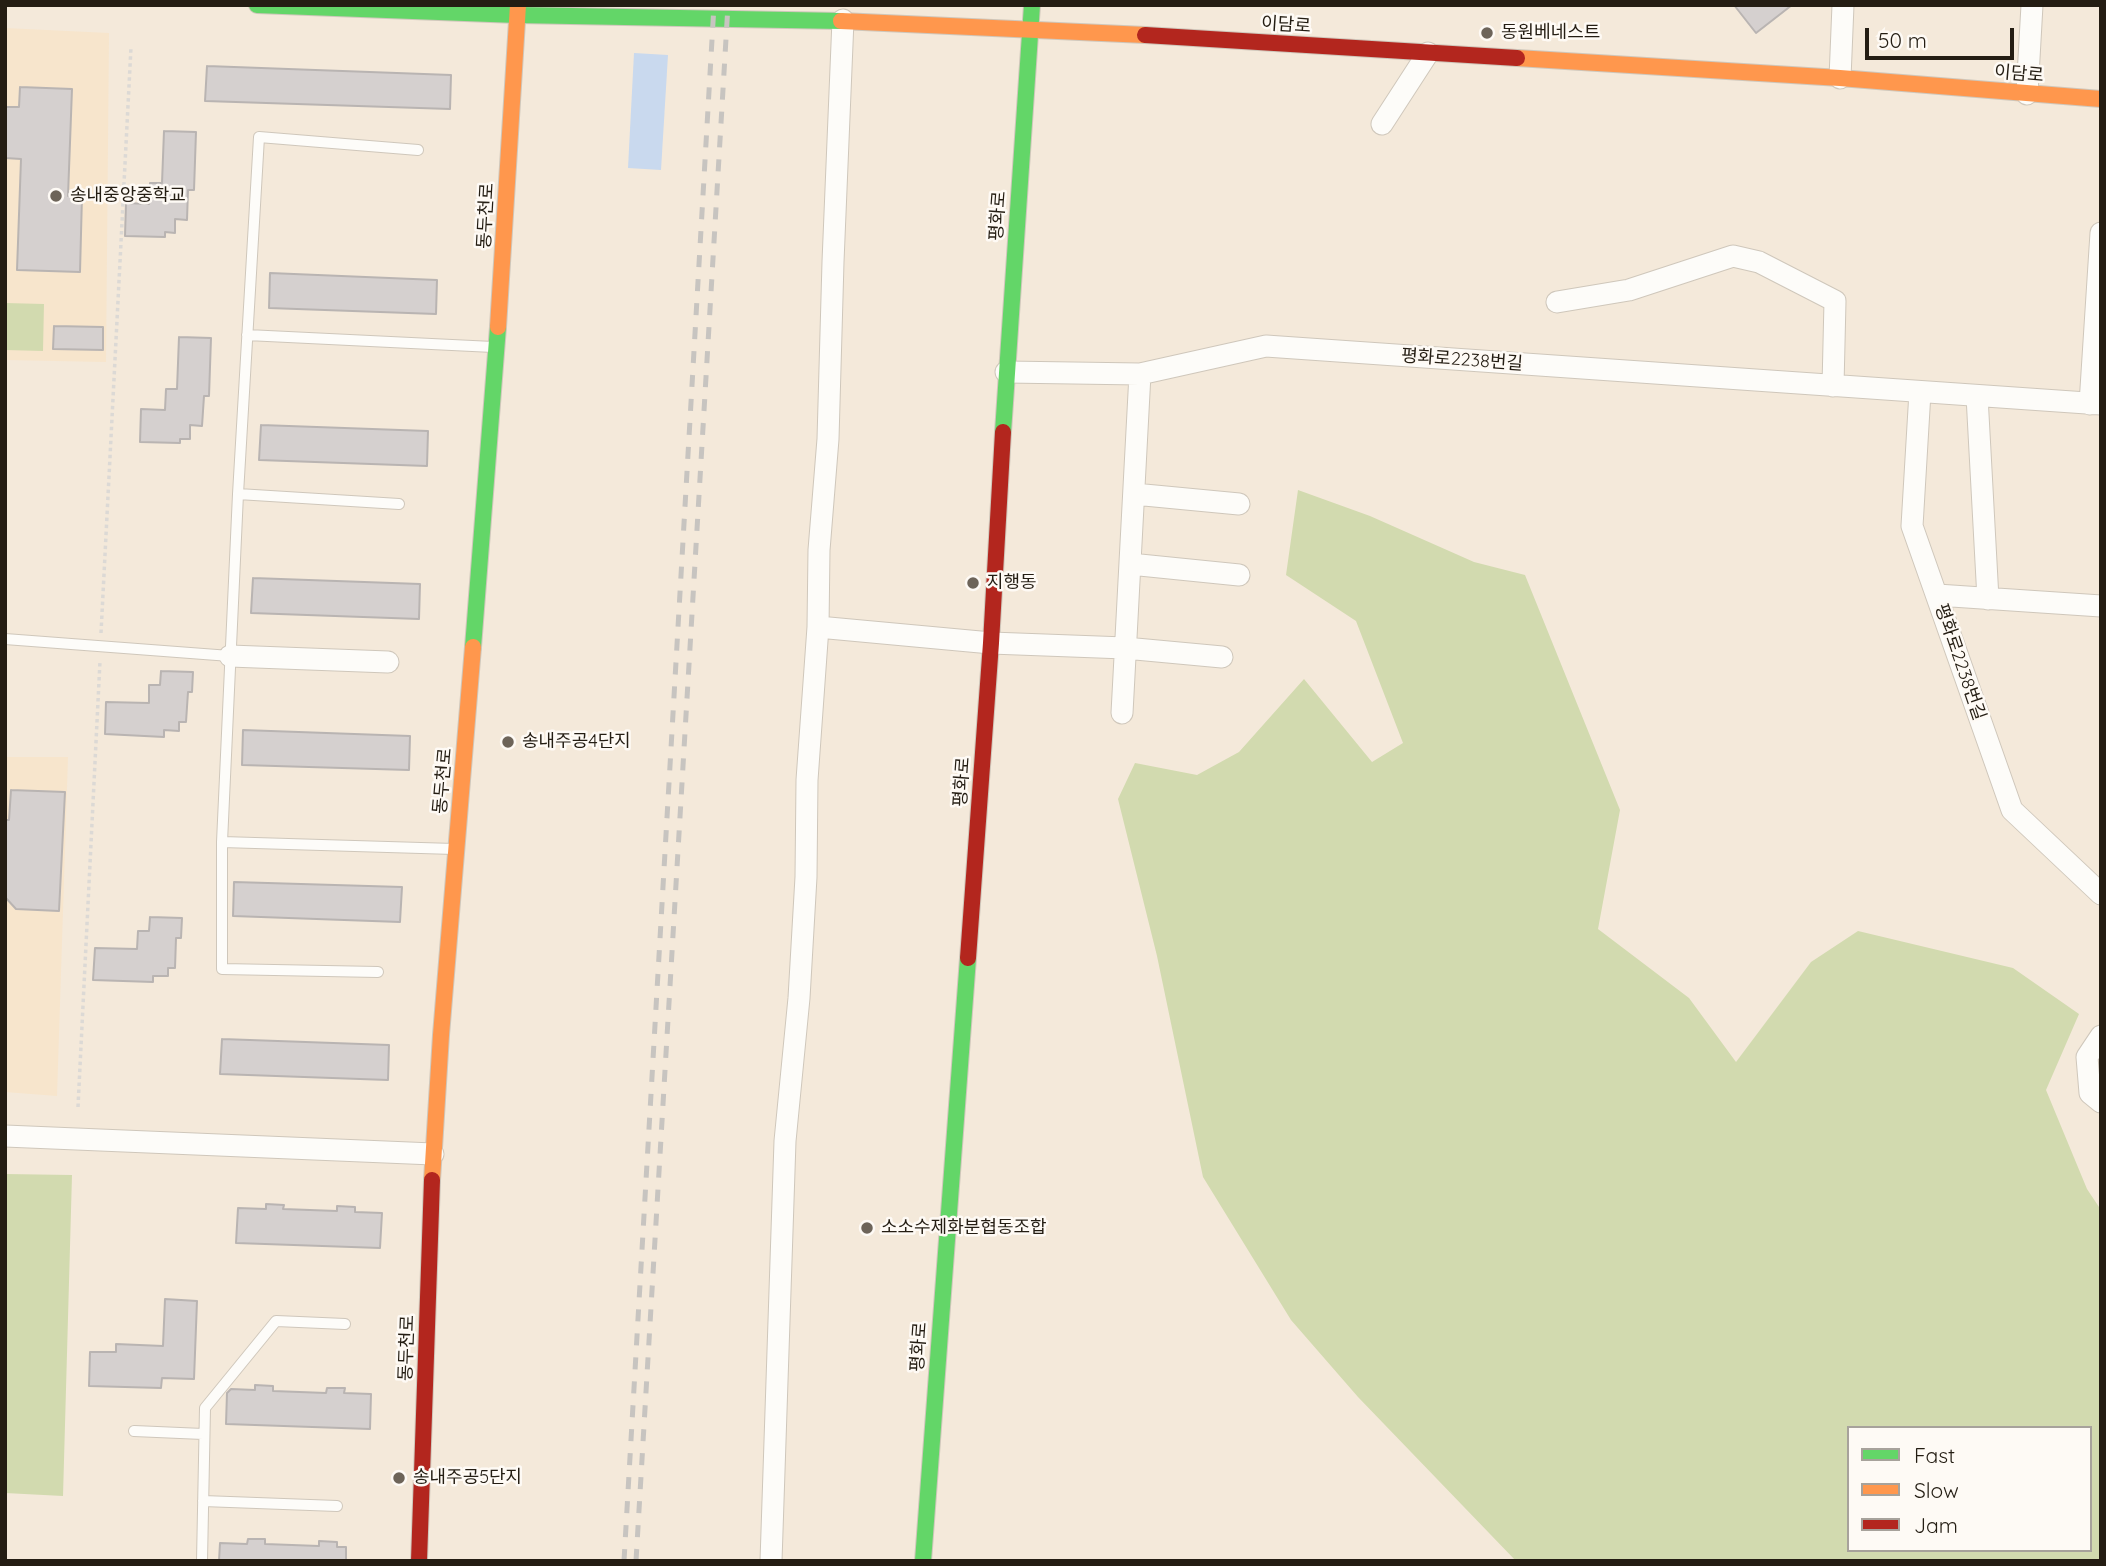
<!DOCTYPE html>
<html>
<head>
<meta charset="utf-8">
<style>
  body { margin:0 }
  #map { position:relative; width:2106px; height:1566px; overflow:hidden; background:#f4e9da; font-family:Quicksand,sans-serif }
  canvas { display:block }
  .frame { position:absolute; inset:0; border:7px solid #241d13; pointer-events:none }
  .legend { position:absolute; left:1847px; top:1426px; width:245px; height:126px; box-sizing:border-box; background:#fefaf5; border:2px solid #a7a29b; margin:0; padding:9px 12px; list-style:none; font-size:21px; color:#241d13 }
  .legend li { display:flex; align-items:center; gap:14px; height:35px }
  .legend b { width:35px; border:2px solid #a7a29b }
  .scale { position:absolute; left:1865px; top:28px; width:149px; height:32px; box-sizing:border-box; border:4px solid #241d13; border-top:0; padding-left:9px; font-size:21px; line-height:24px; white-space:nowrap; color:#241d13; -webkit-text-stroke:5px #fefaf5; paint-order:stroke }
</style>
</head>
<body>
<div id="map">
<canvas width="2106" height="1566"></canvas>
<div class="frame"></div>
<ul class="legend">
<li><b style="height:9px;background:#63d668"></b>Fast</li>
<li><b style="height:9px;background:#ff974d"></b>Slow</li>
<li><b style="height:9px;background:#b3261e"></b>Jam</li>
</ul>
<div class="scale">50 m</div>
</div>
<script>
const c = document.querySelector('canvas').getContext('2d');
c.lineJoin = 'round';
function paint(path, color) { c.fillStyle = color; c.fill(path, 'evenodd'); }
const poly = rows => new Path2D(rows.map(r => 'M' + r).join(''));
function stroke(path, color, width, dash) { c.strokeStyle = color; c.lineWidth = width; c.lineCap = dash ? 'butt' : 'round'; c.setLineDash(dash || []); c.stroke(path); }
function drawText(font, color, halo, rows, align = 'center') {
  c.font = font + ' Quicksand,"Noto Sans KR",sans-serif'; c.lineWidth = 5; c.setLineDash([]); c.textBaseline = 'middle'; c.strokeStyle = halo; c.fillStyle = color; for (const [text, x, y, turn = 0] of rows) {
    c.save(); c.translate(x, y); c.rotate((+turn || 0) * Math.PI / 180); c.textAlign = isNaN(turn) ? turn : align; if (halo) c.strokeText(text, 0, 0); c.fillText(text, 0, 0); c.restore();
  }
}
paint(poly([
  [5,28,109,33,106,362,5,360],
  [5,757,68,757,57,1096,5,1092]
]), '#f7e5cc');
paint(poly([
  [5,303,44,304,43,351,5,350],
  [1298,490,1370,516,1474,562,1525,575,1620,810,1598,929,1689,998,1736,1062,1811,962,1858,931,2013,968,2079,1014,2046,1090,2087,1189,2101,1210,2101,1561,1516,1561,1358,1397,1291,1320,1203,1177,1157,956,1118,799,1135,763,1197,775,1239,752,1304,679,1372,762,1403,743,1356,621,1286,575],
  [1849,1428,2090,1428,2090,1550,1849,1550],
  [5,1174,72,1175,63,1496,5,1493]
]), '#d2daaf');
paint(poly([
  [634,53,668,55,661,170,628,168]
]), '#c9d9ee');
const building = poly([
  [1734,5,1792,5,1756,33,1734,5],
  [207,66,451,75,450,109,205,101,207,66],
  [20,87,72,89,68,196,82,196,80,272,17,270,21,159,5,158,5,107,19,107,20,87],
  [164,131,196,132,194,190,188,190,187,220,175,219,175,233,165,232,165,237,125,236,126,203,149,204,150,183,162,183,164,131],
  [270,273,437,280,436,314,269,308,270,273],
  [54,326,103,327,103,350,53,349,54,326],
  [179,337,211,338,209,396,204,396,202,426,190,425,190,439,180,439,180,443,140,442,141,409,165,410,166,389,177,389,179,337],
  [261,425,428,431,427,466,259,460,261,425],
  [253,578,420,584,419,619,251,613,253,578],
  [161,671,193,672,192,692,188,692,186,722,179,722,179,731,164,730,164,737,105,734,106,702,149,703,149,685,160,685,161,671],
  [243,730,410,736,409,770,242,765,243,730],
  [11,790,65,792,59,911,16,909,5,897,5,820,9,820,11,790],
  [234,882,402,887,400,922,233,916,234,882],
  [150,917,182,918,181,938,176,938,175,968,168,968,168,976,153,976,153,982,93,980,95,948,137,949,138,931,149,931,150,917],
  [222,1039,389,1045,388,1080,220,1074,222,1039],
  [266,1204,284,1205,283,1209,337,1211,337,1206,355,1207,355,1212,382,1213,380,1248,236,1243,238,1208,266,1209,266,1204],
  [165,1299,197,1301,194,1379,162,1378,161,1388,89,1386,90,1352,116,1352,116,1344,163,1346,165,1299],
  [255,1385,273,1386,273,1391,326,1393,327,1388,345,1388,344,1393,371,1394,370,1429,226,1424,227,1393,231,1389,255,1390,255,1385],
  [248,1539,265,1539,265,1544,319,1546,319,1541,337,1542,337,1547,346,1547,346,1561,219,1561,220,1543,247,1544,248,1539]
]);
paint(building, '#d5d0cf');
stroke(building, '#b9b4b2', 2);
const lane = poly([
  [247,335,493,347],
  [238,494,259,137,418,150],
  [5,639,230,656],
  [222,842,238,494,399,504],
  [378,972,222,969,222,842,454,849],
  [134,1431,203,1434],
  [203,1501,337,1506],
  [202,1561,205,1408,276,1321,345,1324]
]);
const street = poly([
  [1840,78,1843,5],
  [2027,94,2032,5],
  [1382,124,1428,53],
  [1557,302,1629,290,1733,256,1759,262,1835,301,1833,386],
  [1006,372,1140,374,1266,346,2101,404],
  [1920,392,1912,526,2012,810,2101,894],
  [1977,396,1988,599],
  [2090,404,2101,233],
  [1134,494,1239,504],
  [1130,564,1239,575],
  [1937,595,2101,606],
  [818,627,819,550,828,439,833,262,843,20],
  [230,656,388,662],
  [1122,713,1140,374],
  [2101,1036,2087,1057,2090,1093,2101,1102],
  [5,1136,433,1154],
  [771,1561,785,1141,799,998,806,877,807,780,818,627,991,643,1125,648,1222,657]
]);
const fast = poly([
  [257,5,517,15,841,21],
  [1003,432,1032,5],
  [473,647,498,327],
  [923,1561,968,958]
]);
const slow = poly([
  [841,21,1145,35],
  [1517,58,1840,78,2101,99],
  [498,327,518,5],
  [432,1180,441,1035,473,647]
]);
const jam = poly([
  [1145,35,1517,58],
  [968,958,991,643,1003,432],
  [419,1561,432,1180]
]);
stroke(lane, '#cfc7bb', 12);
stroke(street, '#cfc7bb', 23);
stroke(fast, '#cfc7bb', 18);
stroke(slow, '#cfc7bb', 18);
stroke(jam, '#cfc7bb', 18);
stroke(poly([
  [101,633,131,47],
  [78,1107,100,661]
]), '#dcd9d5', 3.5, [3.5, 3.5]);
stroke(lane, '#fdfcf9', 10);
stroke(street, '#fdfcf9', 21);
stroke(fast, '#63d668', 16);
stroke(slow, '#ff974d', 16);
stroke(jam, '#b3261e', 16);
stroke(poly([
  [624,1561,714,5],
  [636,1561,728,5]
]), '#c7c4c0', 5, [12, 12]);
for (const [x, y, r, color] of [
  [1487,33,7,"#6d6459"],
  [56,196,7,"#6d6459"],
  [973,583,7,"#6d6459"],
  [508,742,7,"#6d6459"],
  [867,1228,7,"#6d6459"],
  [399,1478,7,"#6d6459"]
]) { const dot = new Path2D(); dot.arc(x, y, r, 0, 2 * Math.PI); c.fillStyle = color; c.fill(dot); stroke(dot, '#fefaf5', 2.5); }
drawText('18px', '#241d13', '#fefaf5', [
  ["이담로",1286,25,4],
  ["이담로",2019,74,5],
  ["동두천로",486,216,-87],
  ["평화로",998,216,-86],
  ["평화로2238번길",1462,360,4],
  ["평화로2238번길",1960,662,71],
  ["동두천로",443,781,-85],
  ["평화로",962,782,-86],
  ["평화로",919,1347,-86],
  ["동두천로",407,1348,-88]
]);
drawText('18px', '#241d13', '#fefaf5', [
  ["동원베네스트",1501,33],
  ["송내중앙중학교",70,196],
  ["지행동",987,583],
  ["송내주공4단지",522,742],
  ["소소수제화분협동조합",881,1228],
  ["송내주공5단지",413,1478]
], 'left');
</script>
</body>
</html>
